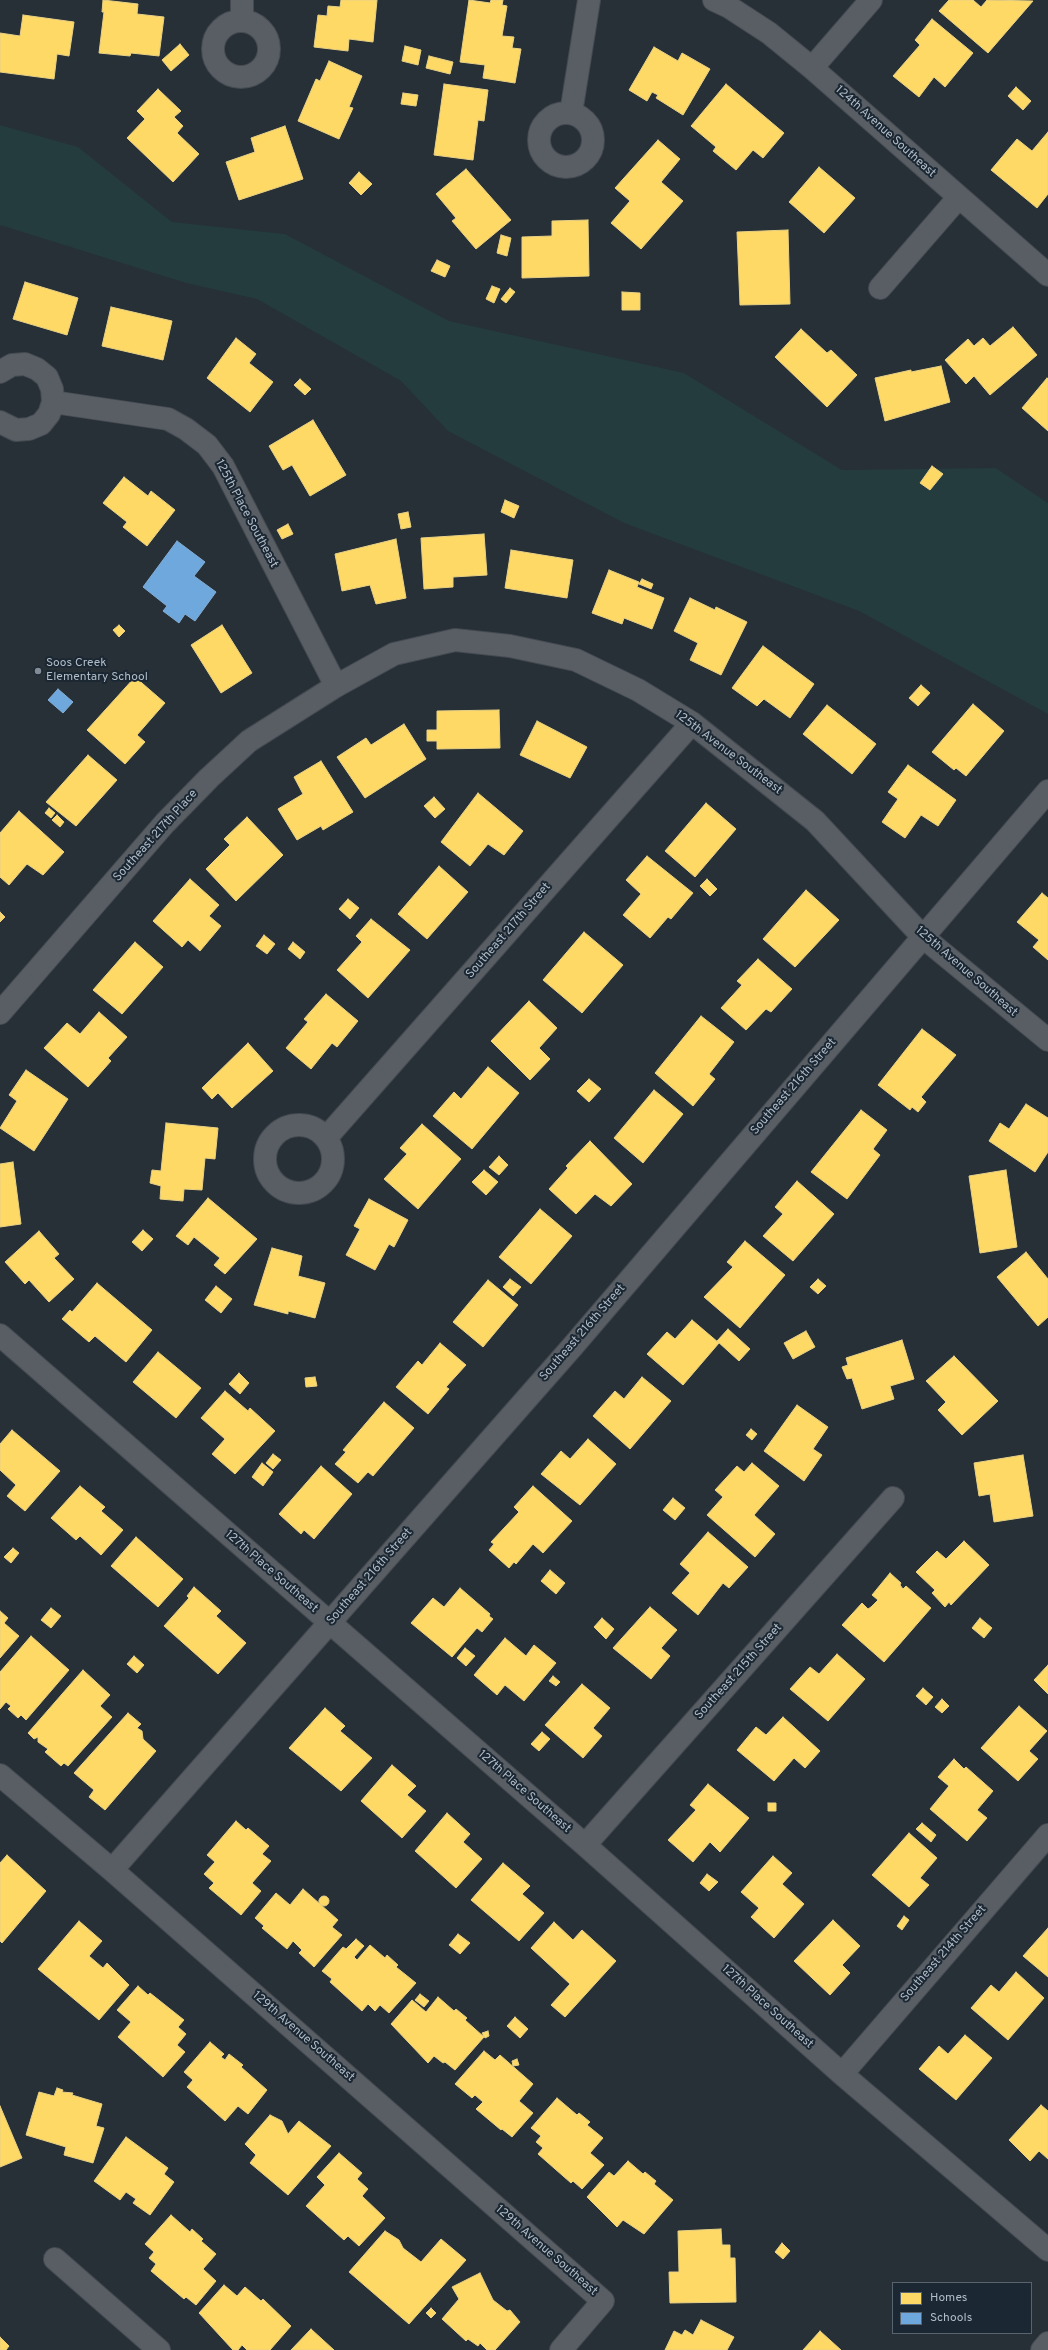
<!DOCTYPE html>
<html>
<head>
<meta charset="utf-8">
<style>
  body { margin:0 }
  #map { position:relative; width:1048px; height:2350px; overflow:hidden; background:#272f37; font-family:Overpass,sans-serif }
  canvas { display:block }
  .legend { position:absolute; left:892px; top:2282px; width:140px; height:52px; box-sizing:border-box; background:#1b2732; border:1px solid #57636e; margin:0; padding:5px 7px; list-style:none; font-size:12px; color:#b1bdc9 }
  .legend li { display:flex; align-items:center; gap:8px; height:20px }
  .legend b { width:20px; border:1px solid #57636e }
</style>
</head>
<body>
<div id="map">
<canvas width="1048" height="2350"></canvas>
<ul class="legend">
<li><b style="height:11px;background:#ffd966"></b>Homes</li>
<li><b style="height:11px;background:#6fa8dc"></b>Schools</li>
</ul>
</div>
<script>
const c = document.querySelector('canvas').getContext('2d');
c.lineJoin = 'round';
function paint(path, color) { c.fillStyle = color; c.fill(path, 'evenodd'); }
const poly = rows => new Path2D(rows.map(r => 'M' + r).join(''));
function stroke(path, color, width, dash) { c.strokeStyle = color; c.lineWidth = width; c.lineCap = dash ? 'butt' : 'round'; c.setLineDash(dash || []); c.stroke(path); }
function drawText(font, color, halo, rows, align = 'center') {
  c.font = font + ' Overpass,sans-serif'; c.lineWidth = 4; c.setLineDash([]); c.textBaseline = 'middle'; c.strokeStyle = halo; c.fillStyle = color; for (const [text, x, y, turn = 0] of rows) {
    c.save(); c.translate(x, y); c.rotate((+turn || 0) * Math.PI / 180); c.textAlign = isNaN(turn) ? turn : align; if (halo) c.strokeText(text, 0, 0); c.fillText(text, 0, 0); c.restore();
  }
}
paint(poly([
  [0,125,78,147,172,222,285,234,449,321,684,373,842,470,996,468,1048,503,1048,714,859,611,624,523,448,431,401,381,257,299,186,283,0,225]
]), '#243c3d');
const homes = poly([
  [103,0,138,4,137,14,164,17,159,56,131,53,130,56,99,53,104,12,102,12,103,0],
  [341,0,377,0,373,42,349,39,348,51,314,47,318,15,327,16,328,6,340,7,341,0],
  [469,0,490,3,491,0,503,0,502,5,507,6,502,36,514,37,512,48,521,49,515,83,483,78,485,65,460,62,469,0],
  [949,0,973,0,981,7,987,0,1033,1,988,53,939,11,949,0],
  [23,15,74,22,69,56,57,54,54,79,0,72,0,33,20,36,23,15],
  [932,19,973,53,945,87,934,77,919,97,893,76,920,45,915,40,932,19],
  [180,44,189,55,171,71,162,60,180,44],
  [405,46,421,50,418,65,402,61,405,46],
  [654,47,678,61,682,53,710,69,683,115,656,98,658,95,652,92,647,101,629,90,654,47],
  [429,56,453,62,450,74,426,68,429,56],
  [329,61,362,76,349,107,353,108,339,139,298,121,316,79,320,81,329,61],
  [444,84,488,90,484,121,478,120,473,160,434,155,444,84],
  [726,84,784,133,763,158,753,150,736,170,713,151,716,147,691,126,726,84],
  [1016,87,1031,101,1023,110,1008,96,1016,87],
  [158,89,181,111,174,117,183,126,177,133,199,154,173,182,127,138,145,119,137,111,158,89],
  [403,93,418,95,416,106,401,104,403,93],
  [285,126,303,179,239,200,226,162,255,152,251,138,285,126],
  [1048,132,1048,194,1037,208,991,170,1017,139,1032,151,1048,132],
  [658,140,680,159,661,182,683,201,641,249,611,223,630,201,615,188,658,140],
  [819,167,855,198,824,233,789,202,819,167],
  [466,169,511,220,476,249,452,221,456,218,436,194,466,169],
  [359,172,372,184,361,195,349,183,359,172],
  [588,220,589,276,522,278,522,237,552,236,552,221,588,220],
  [788,230,790,304,740,305,737,232,788,230],
  [501,235,511,238,507,256,497,253,501,235],
  [437,260,450,266,445,277,431,271,437,260],
  [25,282,78,298,67,335,13,319,25,282],
  [492,286,500,289,494,303,486,299,492,286],
  [510,288,515,292,506,303,501,299,510,288],
  [622,292,640,293,640,310,622,310,622,292],
  [111,307,172,321,163,360,102,346,111,307],
  [1013,327,1037,355,990,395,974,376,966,384,945,360,968,339,974,346,983,338,990,346,1013,327],
  [801,329,827,353,831,350,857,375,827,407,775,357,801,329],
  [236,338,256,354,249,363,273,382,250,412,207,378,236,338],
  [941,366,950,402,885,421,875,378,911,370,911,372,941,366],
  [1047,378,1048,379,1048,431,1022,408,1047,378],
  [300,379,311,389,305,395,294,385,300,379],
  [313,420,346,475,310,496,292,465,283,470,269,446,313,420],
  [932,466,943,474,930,490,920,483,932,466],
  [124,477,148,496,151,491,175,510,147,546,123,527,127,522,103,503,124,477],
  [505,500,519,506,514,518,501,512,505,500],
  [408,512,411,527,401,529,398,514,408,512],
  [288,524,293,534,282,539,277,530,288,524],
  [484,534,487,575,453,577,453,587,424,589,421,538,484,534],
  [396,539,406,598,376,604,370,585,342,591,335,554,396,539],
  [511,550,573,560,567,598,505,588,511,550],
  [609,570,639,582,637,587,664,598,652,629,624,618,622,624,592,613,609,570],
  [642,579,653,584,651,589,639,584,642,579],
  [690,598,715,610,716,607,747,622,721,675,690,660,698,643,674,631,690,598],
  [119,625,125,631,119,637,113,630,119,625],
  [222,625,252,673,221,693,191,645,222,625],
  [763,646,814,684,790,718,764,699,757,706,732,688,763,646],
  [135,677,165,703,137,735,145,742,125,764,87,730,135,677],
  [921,685,930,693,918,706,909,698,921,685],
  [973,704,1004,731,966,776,956,768,954,770,932,752,973,704],
  [827,705,876,744,852,774,803,734,827,705],
  [499,710,500,748,437,749,437,741,427,741,427,730,437,730,437,711,499,710],
  [537,721,587,747,570,778,520,755,537,721],
  [404,724,426,759,365,798,337,757,366,738,371,745,404,724],
  [88,755,117,780,76,826,46,802,88,755],
  [321,761,353,812,323,830,321,826,297,840,278,809,303,794,294,777,321,761],
  [908,765,956,800,938,826,921,815,905,838,882,822,898,799,888,792,908,765],
  [478,793,523,831,504,855,488,844,470,866,441,842,478,793],
  [434,797,445,809,435,818,424,806,434,797],
  [706,803,736,829,695,877,665,851,706,803],
  [49,808,55,813,51,818,45,813,49,808],
  [19,811,64,852,43,875,27,864,9,885,0,877,0,833,19,811],
  [57,815,64,822,60,827,52,820,57,815],
  [247,817,283,855,236,901,206,869,230,845,224,839,247,817],
  [647,856,693,893,671,919,668,917,650,938,623,915,641,894,626,880,647,856],
  [439,866,468,892,427,939,398,914,439,866],
  [190,879,219,905,209,916,221,926,200,951,188,940,182,947,153,921,190,879],
  [707,879,717,889,710,896,700,886,707,879],
  [806,890,839,920,795,967,763,939,806,890],
  [1042,893,1048,898,1048,960,1033,947,1039,940,1017,922,1042,893],
  [348,899,359,908,350,919,339,909,348,899],
  [0,912,5,917,0,922,0,912],
  [371,919,410,950,368,998,337,970,362,942,356,936,371,919],
  [584,932,623,965,582,1013,543,980,584,932],
  [264,935,275,944,267,954,256,946,264,935],
  [135,942,163,967,122,1014,93,990,135,942],
  [293,942,305,952,300,959,288,949,293,942],
  [758,959,792,989,771,1012,766,1009,746,1030,721,1008,742,985,737,981,758,959],
  [326,994,358,1021,337,1047,332,1043,311,1069,286,1048,308,1022,304,1019,326,994],
  [529,1001,557,1028,539,1048,550,1059,530,1080,491,1041,529,1001],
  [99,1012,127,1037,108,1058,111,1061,88,1087,44,1048,67,1023,80,1034,99,1012],
  [701,1016,734,1042,709,1074,715,1079,693,1106,655,1073,701,1016],
  [922,1029,956,1055,921,1097,926,1102,918,1112,912,1107,910,1110,878,1085,922,1029],
  [248,1043,273,1071,232,1108,218,1093,212,1099,202,1088,248,1043],
  [488,1067,519,1093,472,1149,433,1116,454,1092,461,1099,488,1067],
  [26,1070,68,1099,34,1151,0,1128,17,1101,9,1095,26,1070],
  [589,1079,601,1089,589,1102,577,1091,589,1079],
  [654,1090,683,1114,643,1163,614,1138,654,1090],
  [1026,1104,1048,1118,1048,1152,1035,1172,989,1141,1000,1123,1009,1129,1026,1104],
  [861,1110,887,1130,873,1149,880,1155,847,1199,811,1172,861,1110],
  [166,1123,218,1128,215,1159,205,1158,202,1190,184,1189,183,1201,160,1199,161,1186,150,1183,152,1170,161,1171,166,1123],
  [422,1124,461,1159,418,1209,384,1179,407,1154,400,1148,422,1124],
  [590,1141,632,1184,611,1206,595,1194,576,1214,549,1189,568,1168,566,1166,590,1141],
  [499,1156,508,1165,499,1175,489,1167,499,1156],
  [13,1162,21,1224,0,1227,0,1164,13,1162],
  [484,1170,498,1182,486,1195,472,1182,484,1170],
  [1006,1170,1017,1247,980,1253,969,1176,1006,1170],
  [797,1181,834,1214,793,1261,763,1236,783,1214,775,1207,797,1181],
  [208,1198,257,1239,225,1274,214,1265,220,1258,194,1237,188,1245,176,1236,208,1198],
  [369,1199,408,1220,394,1247,389,1244,375,1270,346,1255,360,1229,354,1226,369,1199],
  [540,1209,572,1236,531,1284,499,1257,540,1209],
  [143,1230,153,1239,142,1251,132,1242,143,1230],
  [39,1231,59,1254,54,1258,74,1279,49,1302,29,1280,25,1284,5,1262,39,1231],
  [745,1241,785,1275,740,1328,704,1297,733,1267,727,1262,745,1241],
  [272,1248,302,1256,298,1276,325,1283,315,1318,288,1311,288,1314,254,1305,272,1248],
  [1026,1252,1048,1279,1048,1317,1038,1326,997,1277,1026,1252],
  [510,1279,521,1287,513,1296,503,1287,510,1279],
  [818,1279,826,1286,818,1294,810,1287,818,1279],
  [488,1280,518,1305,483,1347,453,1322,488,1280],
  [97,1283,152,1330,126,1362,95,1336,89,1342,62,1319,70,1310,72,1312,97,1283],
  [216,1286,232,1299,221,1313,205,1300,216,1286],
  [692,1320,719,1343,683,1385,647,1354,667,1332,675,1339,692,1320],
  [728,1329,750,1349,739,1361,717,1341,728,1329],
  [806,1331,815,1347,793,1359,784,1343,806,1331],
  [902,1340,914,1379,890,1386,894,1399,862,1409,852,1378,847,1379,842,1367,848,1365,846,1358,902,1340],
  [440,1343,466,1365,446,1387,449,1389,428,1414,396,1387,418,1361,422,1365,440,1343],
  [158,1352,201,1388,176,1418,133,1382,158,1352],
  [954,1356,998,1401,962,1435,938,1410,946,1402,926,1381,954,1356],
  [239,1373,249,1383,240,1394,229,1384,239,1373],
  [315,1377,317,1386,306,1387,305,1378,315,1377],
  [642,1377,671,1401,630,1449,593,1416,615,1391,624,1399,642,1377],
  [225,1391,248,1411,250,1408,275,1431,235,1474,212,1454,225,1439,201,1418,225,1391],
  [384,1402,414,1428,373,1476,368,1472,358,1483,335,1464,346,1452,343,1450,384,1402],
  [797,1405,828,1427,813,1449,822,1455,804,1481,764,1451,797,1405],
  [751,1429,757,1434,752,1440,746,1435,751,1429],
  [12,1430,60,1471,25,1511,7,1496,16,1485,0,1470,0,1444,12,1430],
  [588,1439,616,1464,580,1505,541,1474,561,1451,570,1459,588,1439],
  [273,1454,281,1460,273,1469,266,1463,273,1454],
  [1023,1455,1033,1516,994,1522,990,1494,979,1496,974,1463,1023,1455],
  [262,1463,273,1472,263,1486,252,1477,262,1463],
  [752,1463,779,1486,754,1515,775,1534,755,1557,707,1515,723,1497,715,1490,737,1466,744,1472,752,1463],
  [321,1466,352,1494,314,1539,304,1530,301,1534,279,1514,321,1466],
  [80,1486,105,1507,101,1511,123,1530,101,1555,80,1536,76,1540,51,1518,80,1486],
  [533,1486,572,1521,543,1553,533,1544,516,1564,514,1562,509,1568,489,1550,494,1544,491,1542,519,1512,514,1507,533,1486],
  [673,1498,685,1508,675,1520,663,1510,673,1498],
  [708,1532,748,1567,729,1588,723,1583,698,1615,672,1593,690,1573,680,1564,708,1532],
  [136,1537,183,1579,158,1607,111,1566,136,1537],
  [964,1541,989,1565,951,1605,949,1602,945,1607,932,1593,935,1590,916,1572,937,1551,946,1559,964,1541],
  [13,1548,19,1553,11,1563,4,1557,13,1548],
  [550,1570,565,1583,556,1594,541,1581,550,1570],
  [890,1573,901,1583,900,1585,903,1589,906,1586,931,1608,884,1662,842,1625,862,1603,868,1609,871,1607,878,1600,872,1595,890,1573],
  [194,1587,221,1611,216,1616,246,1643,218,1674,164,1626,189,1598,187,1596,194,1587],
  [460,1588,490,1614,489,1616,493,1619,482,1632,477,1628,452,1657,411,1623,433,1598,444,1607,460,1588],
  [650,1607,677,1630,661,1648,670,1656,651,1679,613,1648,650,1607],
  [51,1608,61,1616,51,1628,41,1620,51,1608],
  [0,1611,8,1618,4,1623,19,1636,0,1658,0,1611],
  [602,1618,614,1629,606,1639,594,1627,602,1618],
  [980,1618,992,1628,984,1638,972,1628,980,1618],
  [31,1636,69,1670,26,1720,21,1715,18,1718,8,1709,11,1706,6,1702,0,1709,0,1672,31,1636],
  [505,1638,526,1656,534,1645,556,1663,524,1701,505,1685,497,1695,474,1675,505,1638],
  [465,1648,475,1656,466,1666,457,1658,465,1648],
  [837,1654,865,1679,828,1721,790,1689,810,1667,819,1674,837,1654],
  [134,1656,144,1665,137,1673,127,1664,134,1656],
  [1048,1665,1048,1694,1034,1680,1048,1665],
  [83,1670,110,1695,100,1706,112,1717,68,1766,64,1763,61,1766,45,1752,48,1749,38,1742,38,1737,34,1739,28,1733,83,1670],
  [553,1676,560,1682,556,1686,549,1681,553,1676],
  [582,1684,610,1708,593,1728,602,1736,583,1758,545,1725,582,1684],
  [923,1688,933,1697,926,1705,916,1696,923,1688],
  [942,1699,949,1706,942,1713,935,1707,942,1699],
  [1019,1706,1047,1731,1029,1751,1038,1759,1018,1781,981,1748,1019,1706],
  [325,1708,345,1726,340,1731,372,1758,341,1791,289,1748,325,1708],
  [128,1713,141,1724,137,1728,142,1731,143,1739,156,1751,105,1810,89,1797,94,1790,74,1773,128,1713],
  [783,1717,820,1751,805,1768,794,1758,774,1781,737,1750,756,1727,766,1735,783,1717],
  [542,1732,550,1739,539,1751,531,1744,542,1732],
  [954,1759,964,1769,966,1767,993,1791,977,1810,987,1818,967,1841,930,1809,949,1786,938,1777,954,1759],
  [392,1765,416,1786,407,1795,426,1811,402,1838,361,1801,392,1765],
  [708,1784,749,1818,720,1852,710,1842,693,1862,668,1840,696,1810,690,1805,708,1784],
  [768,1803,776,1803,776,1811,768,1811,768,1803],
  [447,1813,470,1834,463,1842,482,1859,456,1888,415,1851,447,1813],
  [236,1821,246,1830,248,1828,269,1846,262,1854,271,1861,252,1883,261,1891,241,1915,209,1888,214,1883,204,1874,215,1862,207,1855,236,1821],
  [922,1823,936,1835,931,1842,916,1829,922,1823],
  [909,1833,937,1858,920,1878,929,1885,909,1907,872,1875,909,1833],
  [7,1855,46,1891,2,1943,0,1941,0,1863,7,1855],
  [773,1856,792,1873,782,1884,804,1904,774,1938,751,1917,759,1908,741,1892,773,1856],
  [503,1863,530,1886,522,1894,544,1913,519,1941,471,1900,503,1863],
  [707,1874,718,1882,709,1891,700,1883,707,1874],
  [303,1889,338,1920,332,1927,342,1935,314,1967,299,1953,302,1950,293,1941,287,1949,262,1928,264,1926,255,1918,276,1893,290,1905,303,1889],
  '319 1901a5 5 0 1 1 10 0a5 5 0 1 1-10 0Z',
  [904,1916,909,1920,902,1930,897,1926,904,1916],
  [833,1920,860,1946,842,1965,850,1973,830,1995,794,1961,833,1920],
  [79,1921,102,1941,89,1956,103,1968,107,1963,129,1985,99,2020,38,1969,79,1921],
  [554,1922,573,1940,582,1930,616,1961,565,2017,551,2005,570,1984,531,1948,554,1922],
  [1048,1928,1048,1977,1023,1956,1048,1928],
  [458,1934,470,1943,460,1954,449,1945,458,1934],
  [356,1939,364,1946,354,1957,357,1960,370,1945,385,1958,387,1955,398,1965,396,1967,416,1983,389,2013,380,2005,375,2011,368,2004,362,2011,330,1982,332,1979,322,1971,343,1947,346,1949,356,1939],
  [1016,1972,1044,1998,1008,2040,971,2008,991,1985,999,1992,1016,1972],
  [138,1986,148,1995,150,1993,184,2020,178,2027,186,2034,177,2045,185,2052,163,2077,118,2037,131,2022,117,2010,138,1986],
  [420,1994,429,2001,424,2007,415,2000,420,1994],
  [438,1997,454,2011,456,2009,467,2018,465,2020,484,2037,455,2070,445,2062,443,2063,434,2056,428,2063,391,2024,412,2000,426,2012,438,1997],
  [515,2017,528,2029,520,2038,507,2026,515,2017],
  [488,2031,489,2036,485,2038,482,2033,488,2031],
  [965,2035,992,2058,956,2100,919,2069,939,2046,948,2054,965,2035],
  [210,2042,224,2054,221,2057,225,2060,229,2054,243,2065,241,2067,267,2090,248,2114,238,2106,225,2121,187,2087,193,2080,184,2072,210,2042],
  [484,2051,495,2060,500,2055,533,2084,519,2101,533,2113,512,2137,502,2129,501,2130,476,2109,483,2102,475,2095,472,2098,455,2084,484,2051],
  [517,2059,519,2065,513,2066,512,2061,517,2059],
  [57,2088,63,2090,62,2092,73,2093,72,2095,102,2104,96,2126,104,2128,93,2163,64,2155,66,2147,26,2135,39,2092,54,2096,57,2088],
  [557,2098,577,2115,579,2113,590,2122,587,2125,603,2138,590,2153,604,2165,582,2189,573,2181,571,2183,538,2154,543,2148,536,2142,541,2136,531,2128,557,2098],
  [1041,2105,1048,2111,1048,2159,1039,2151,1030,2161,1009,2140,1041,2105],
  [0,2106,22,2158,0,2167,0,2106],
  [270,2115,282,2121,288,2134,299,2121,331,2146,288,2195,250,2163,256,2155,245,2144,270,2115],
  [126,2137,168,2168,164,2174,174,2182,150,2215,133,2203,136,2199,126,2192,120,2200,94,2181,126,2137],
  [339,2153,362,2173,357,2179,368,2189,362,2196,385,2218,359,2246,348,2236,344,2240,306,2206,325,2185,317,2177,339,2153],
  [628,2161,643,2174,645,2172,656,2181,654,2184,673,2200,644,2234,623,2220,617,2227,587,2197,609,2172,614,2176,628,2161],
  [171,2215,190,2232,192,2229,203,2239,201,2241,216,2254,203,2269,216,2281,196,2305,186,2297,184,2299,151,2271,156,2264,149,2258,154,2252,145,2244,171,2215],
  [721,2229,722,2245,730,2245,730,2258,735,2258,736,2302,670,2303,669,2272,679,2272,678,2231,721,2229],
  [385,2231,399,2240,403,2248,421,2262,441,2239,466,2260,409,2324,349,2272,385,2231],
  [782,2243,790,2251,783,2259,775,2252,782,2243],
  [480,2273,493,2300,507,2311,510,2310,520,2322,495,2350,487,2350,480,2343,478,2346,468,2339,466,2341,442,2319,459,2299,452,2287,480,2273],
  [224,2285,237,2296,245,2287,261,2301,263,2299,291,2326,270,2350,247,2350,242,2345,238,2350,233,2350,199,2313,224,2285],
  [431,2308,436,2313,431,2318,426,2313,431,2308],
  [701,2320,734,2337,727,2350,665,2350,674,2331,682,2335,685,2330,693,2335,701,2320],
  [311,2329,334,2350,291,2350,311,2329],
  [820,2331,841,2350,803,2350,820,2331],
  [0,2337,9,2346,6,2350,0,2350,0,2337]
]);
paint(homes, '#ffd966');
stroke(homes, '#e8d184', 1);
const schools = poly([
  [177,541,205,562,194,576,216,592,195,621,185,614,179,623,163,611,167,606,143,587,177,541],
  [58,689,73,702,63,713,48,700,58,689]
]);
paint(schools, '#6fa8dc');
stroke(schools, '#83aed6', 1);
const minor = poly([
  [714,0,729,7,769,33,812,68,1048,275],
  '213 49a28 28 0 1 1 56 0a28 28 0 1 1-56 0Z',
  [242,21,242,0],
  [812,68,871,0],
  '539 140a27 27 0 1 1 54 0a27 27 0 1 1-54 0Z',
  [571,113,589,0],
  [880,288,959,197],
  [0,372,12,365,25,364,37,369,47,377,52,389,53,402,49,414,41,424,29,429,16,430,0,422],
  [53,402,168,419,186,429,207,445,223,466,336,686],
  [0,1013,165,823,209,778,249,741,336,686,394,654,455,640,510,646,576,660,638,690,692,723,815,821,923,937,1048,1040],
  '265 1159a34 34 0 1 1 68 0a34 34 0 1 1-68 0Z',
  [326,1138,692,723],
  [0,1335,585,1845,842,2074,1048,2250],
  [0,1775,112,1870,603,2301,561,2350],
  [585,1845,893,1498],
  [112,1870,573,1346,1048,791],
  [842,2074,1048,1835],
  [55,2259,159,2350],
  [1042,2350,1048,2343]
]);
stroke(minor, '#444a50', 24);
stroke(minor, '#585e64', 22);
for (const [x, y, r, color] of [
  [38,671,4,"#818b96"]
]) { const dot = new Path2D(); dot.arc(x, y, r, 0, 2 * Math.PI); c.fillStyle = color; c.fill(dot); stroke(dot, '#1b2732', 1.5); }
drawText('12px', '#b1bdc9', '#1b2732', [
  ["124th Avenue Southeast",885,132,42],
  ["125th Place Southeast",246,514,62],
  ["125th Avenue Southeast",728,753,37],
  ["Southeast 217th Place",156,836,-48],
  ["Southeast 217th Street",509,931,-49],
  ["125th Avenue Southeast",966,972,41],
  ["Southeast 216th Street",794,1087,-49],
  ["Southeast 216th Street",583,1333,-49],
  ["127th Place Southeast",271,1572,41],
  ["Southeast 216th Street",370,1577,-49],
  ["Southeast 215th Street",739,1672,-48],
  ["127th Place Southeast",524,1792,41],
  ["Southeast 214th Street",944,1954,-49],
  ["127th Place Southeast",767,2007,42],
  ["129th Avenue Southeast",303,2037,41],
  ["129th Avenue Southeast",546,2251,41]
]);
drawText('12px', '#b1bdc9', '#1b2732', [
  ["Soos Creek",46,664],
  ["Elementary School",46,678]
], 'left');
</script>
</body>
</html>
